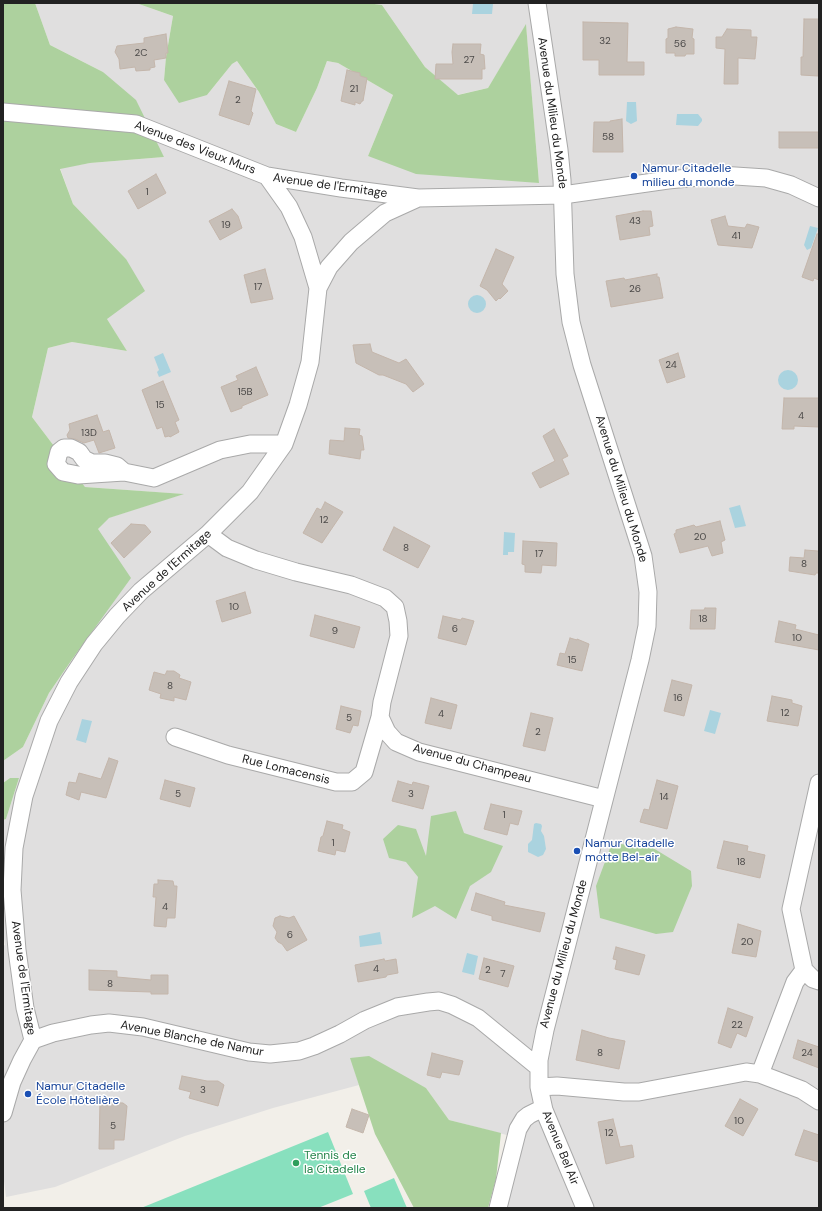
<!DOCTYPE html>
<html>
<head>
<meta charset="utf-8">
<style>
  body { margin:0 }
  #map { position:relative; width:822px; height:1211px; overflow:hidden; background:#f2efe9; font-family:"DM Sans",sans-serif }
  canvas { display:block }
  .frame { position:absolute; inset:0; border:4px solid #222; pointer-events:none }
</style>
</head>
<body>
<div id="map">
<canvas width="822" height="1211"></canvas>
<div class="frame"></div>
</div>
<script>
const c = document.querySelector('canvas').getContext('2d');
c.lineJoin = 'round';
function paint(path, color) { c.fillStyle = color; c.fill(path, 'evenodd'); }
const poly = rows => new Path2D(rows.map(r => 'M' + r).join(''));
function stroke(path, color, width, dash) { c.strokeStyle = color; c.lineWidth = width; c.lineCap = dash ? 'butt' : 'round'; c.setLineDash(dash || []); c.stroke(path); }
function drawText(font, color, halo, rows, align = 'center') {
  c.font = font + ' "DM Sans",sans-serif'; c.lineWidth = 3; c.setLineDash([]); c.textBaseline = 'middle'; c.strokeStyle = halo; c.fillStyle = color; for (const [text, x, y, turn = 0] of rows) {
    c.save(); c.translate(x, y); c.rotate((+turn || 0) * Math.PI / 180); c.textAlign = isNaN(turn) ? turn : align; if (halo) c.strokeText(text, 0, 0); c.fillText(text, 0, 0); c.restore();
  }
}
paint(poly([
  [35,3,136,3,173,16,166,57,164,80,207,95,232,64,237,61,259,92,276,124,296,132,317,88,327,61,338,63,393,95,368,156,539,183,526,25,488,88,457,95,425,67,382,5,367,3,819,3,819,1208,503,1208,522,1139,449,1120,426,1088,351,1058,359,1085,273,1108,185,1136,55,1187,6,1197,3,1173,3,946,5,945,3,932,3,820,6,819,19,778,10,778,3,783,3,761,23,747,49,693,73,658,98,529,108,518,182,494,85,487,32,417,48,348,72,342,127,351,107,319,126,259,73,204,60,168,90,163,164,157,103,72,50,45]
]), '#e0dfdf');
paint(poly([
  [3,3,35,3,50,45,103,72,136,100,164,157,90,163,60,169,73,204,126,259,145,291,107,319,127,351,72,342,48,348,32,417,85,487,184,494,109,518,98,529,131,578,73,658,49,693,23,747,3,761],
  [136,3,367,3,382,5,425,67,458,95,488,88,526,24,539,183,416,174,368,156,393,95,338,63,327,61,317,88,296,132,276,124,259,92,237,61,232,64,207,95,179,103,164,80,166,57,173,16],
  [10,778,19,778,6,819,3,820,3,783],
  [456,811,464,833,503,846,491,872,470,886,456,919,435,906,412,918,418,877,406,862,389,858,383,839,398,825,416,829,426,856,431,816],
  [612,843,653,848,691,871,692,886,673,932,656,934,600,918,596,886],
  [369,1056,426,1088,449,1120,501,1133,496,1179,488,1208,414,1208,375,1134,350,1058]
]), '#add19e');
paint(poly([
  [328,1132,353,1194,318,1208,141,1208],
  [394,1178,407,1208,371,1208,364,1191]
]), '#88e0be');
paint(poly([
  [473,4,493,4,492,14,472,14],
  [627,102,636,102,637,121,631,124,626,121],
  [677,114,698,114,702,119,702,121,698,126,676,125],
  [810,226,818,228,811,248,807,250,804,245],
  '468 304a9 9 0 1 1 18 0a9 9 0 1 1-18 0Z',
  [163,353,171,372,159,377,157,372,159,370,154,357],
  '778 380a10 10 0 1 1 20 0a10 10 0 1 1-20 0Z',
  [740,505,746,526,735,528,729,508],
  [504,532,515,533,514,552,508,552,508,555,503,555],
  [710,710,721,713,715,734,704,731],
  [82,719,92,721,86,743,76,740],
  [536,823,541,824,542,826,541,831,544,836,546,849,543,855,538,857,528,852,528,844,532,840,534,824],
  [380,932,382,944,360,947,359,936],
  [467,953,478,956,474,975,462,972]
]), '#aad3df');
const building = poly([
  [804,19,819,19,818,76,801,75,801,57,803,57,804,19],
  [583,22,628,23,627,62,644,62,644,75,599,75,599,60,583,60,583,22],
  [676,27,693,29,692,38,694,39,694,54,686,54,685,56,675,56,675,53,666,53,666,39,668,38,668,29,676,27],
  [727,29,751,30,751,37,757,37,755,59,738,58,738,84,724,84,725,49,716,48,716,37,722,37,727,29],
  [166,34,168,53,166,53,166,58,154,60,155,67,150,68,150,70,136,71,135,67,120,69,119,59,115,52,117,46,144,43,144,38,166,34],
  [453,44,481,44,480,54,484,55,485,69,482,69,482,79,435,79,436,64,453,64,452,52,453,44],
  [347,70,360,73,360,76,367,78,363,101,362,101,360,104,355,102,355,105,341,101,347,70],
  [229,81,256,89,251,111,253,113,249,125,219,115,229,81],
  [622,119,623,152,593,152,594,122,610,122,610,121,622,119],
  [779,132,819,132,819,148,779,148,779,132],
  [156,174,166,193,138,209,128,191,156,174],
  [232,209,238,216,242,228,220,240,209,221,232,209],
  [643,211,651,211,653,226,649,227,650,235,620,240,616,216,643,211],
  [725,216,728,226,745,228,747,224,759,227,752,248,718,245,711,220,725,216],
  [817,234,819,234,819,280,814,278,813,281,802,277,817,234],
  [496,249,514,257,502,284,508,291,500,299,499,298,496,301,487,290,480,286,496,249],
  [265,269,273,299,251,303,244,275,265,269],
  [657,274,657,277,659,277,663,298,611,307,606,281,624,278,625,280,657,274],
  [370,344,372,352,399,363,406,359,424,384,413,392,406,384,383,375,379,375,356,363,353,345,370,344],
  [678,353,685,377,667,383,659,360,678,353],
  [256,367,268,395,242,406,242,408,231,412,221,387,238,380,236,376,256,367],
  [163,381,179,420,175,422,179,432,170,437,169,436,165,437,162,427,157,429,142,390,163,381],
  [784,398,819,398,819,427,794,426,794,429,782,429,784,398],
  [97,415,103,432,109,430,115,448,99,453,94,440,84,443,75,439,68,438,67,435,70,430,69,424,97,415],
  [345,428,360,429,359,435,362,436,364,450,361,450,360,459,329,454,330,440,344,441,345,428],
  [554,429,568,456,562,459,569,474,540,488,532,473,555,461,543,436,554,429],
  [325,502,343,512,322,543,303,533,317,508,321,510,325,502],
  [720,521,725,540,721,542,723,553,712,556,708,546,680,553,674,534,676,533,676,530,694,525,696,527,720,521],
  [131,524,145,525,151,532,124,558,111,543,131,524],
  [394,527,430,546,418,568,383,550,394,527],
  [523,541,557,543,556,566,542,565,541,573,525,572,525,565,522,564,523,541],
  [805,550,818,551,819,553,819,573,816,573,815,575,789,571,790,557,804,558,805,550],
  [245,592,251,613,222,622,216,601,245,592],
  [705,608,716,608,715,629,690,629,691,610,704,610,705,608],
  [315,615,360,627,354,648,310,636,315,615],
  [443,616,461,620,462,618,474,621,466,645,438,638,443,616],
  [779,621,796,625,795,629,819,635,819,650,775,642,779,621],
  [570,638,577,640,577,639,589,644,582,671,557,665,560,653,565,654,570,638],
  [167,671,174,671,180,675,179,678,191,682,186,700,174,697,174,701,160,698,161,694,149,690,154,672,165,675,167,671],
  [672,680,692,685,684,716,664,711,672,680],
  [772,696,792,700,792,703,802,706,798,726,767,721,772,696],
  [431,698,457,705,451,729,425,723,431,698],
  [341,706,361,711,358,726,353,725,350,733,336,729,341,706],
  [531,713,553,718,545,751,523,746,531,713],
  [109,758,118,761,106,798,81,792,79,800,66,795,69,782,76,783,79,773,101,779,109,758],
  [165,780,195,788,190,807,160,799,165,780],
  [657,780,678,786,667,829,640,822,644,809,649,810,657,780],
  [398,781,412,785,413,782,429,786,423,809,392,801,398,781],
  [491,804,522,811,518,825,510,823,507,835,484,829,491,804],
  [327,821,343,825,342,829,350,832,345,852,336,850,335,855,318,851,321,837,323,836,327,821],
  [724,841,748,846,747,851,765,855,760,878,717,868,724,841],
  [158,880,173,881,174,886,177,886,175,918,167,918,166,927,154,926,156,897,153,897,154,884,158,884,158,880],
  [476,893,505,902,504,905,545,913,540,932,492,920,492,916,471,910,476,893],
  [280,916,289,918,294,916,307,940,287,951,282,944,278,942,275,938,277,932,273,926,275,918,280,916],
  [738,924,761,931,756,957,732,953,738,924],
  [616,947,645,955,639,975,615,969,617,960,613,959,616,947],
  [484,958,514,966,508,987,479,979,484,958],
  [384,959,385,961,396,959,398,973,387,975,386,977,358,982,355,965,384,959],
  [89,970,117,971,117,977,151,980,151,975,168,975,168,994,151,994,151,992,89,990,89,970],
  [728,1008,753,1017,746,1037,737,1033,731,1048,718,1043,728,1008],
  [582,1030,609,1038,625,1041,619,1069,576,1060,582,1030],
  [798,1040,819,1047,819,1068,793,1058,798,1040],
  [432,1053,463,1061,459,1075,442,1072,440,1078,427,1075,432,1053],
  [182,1076,207,1081,218,1081,224,1085,218,1106,189,1098,191,1092,179,1089,182,1076],
  [740,1099,758,1109,743,1136,725,1126,740,1099],
  [100,1102,123,1103,127,1106,124,1140,114,1140,114,1149,99,1149,100,1102],
  [352,1109,369,1115,363,1133,346,1127,352,1109],
  [613,1119,620,1147,632,1145,634,1157,606,1164,598,1122,613,1119],
  [804,1130,819,1135,819,1162,795,1155,804,1130]
]);
paint(building, '#c7bfb8');
stroke(building, '#c4b6ab', 1);
const minor = poly([
  [537,3,559,150,562,180,565,274,571,322,582,365,643,556,648,592,647,626,640,660,545,1030,539,1060,539,1087,544,1110,585,1208],
  [3,112,136,124,267,176,341,188,418,198,563,195,668,180,720,175,766,178,791,185,819,198],
  [267,176,289,207,303,237,318,288],
  [124,472,117,466,105,463,92,463,84,459,79,452,71,448,64,448,59,452,56,464,63,472,78,475,124,472,154,478,220,450,250,444,284,444],
  [208,534,227,548,256,560,296,572,351,585,385,598,395,607,398,621,399,636,382,702,380,717,387,732,396,742,419,752,604,799],
  [175,737,228,755,336,782,352,782,364,772,380,717],
  [819,783,791,909,804,970,813,979,819,981],
  [33,1040,53,1033,91,1025,109,1023,143,1027,249,1052,270,1054,299,1051,314,1046,340,1034,365,1020,397,1007,428,1002,439,1001,452,1005,478,1018,538,1067],
  [760,1074,795,982,804,970],
  [539,1087,557,1086,624,1092,639,1092,746,1072,760,1074,802,1090,819,1101],
  [3,1113,12,1082,22,1060,33,1040,25,1008,17,950,12,890,14,848,24,796,49,721,69,682,94,644,117,616,141,591,208,534,250,492,284,444,298,405,310,362,318,288,329,267,351,242,385,213,418,198],
  [498,1208,518,1129,524,1119,529,1115,543,1108]
]);
stroke(minor, '#a9a9a9', 19);
stroke(minor, '#fff', 17);
for (const [x, y, r, color] of [
  [634,176,4,"#1a4fb4"],
  [577,851,4,"#1a4fb4"],
  [28,1094,4,"#1a4fb4"],
  [296,1163,4,"#2e9e5b"]
]) { const dot = new Path2D(); dot.arc(x, y, r, 0, 2 * Math.PI); c.fillStyle = color; c.fill(dot); stroke(dot, '#fff', 1.5); }
drawText('10px', '#4b4948', null, [
  ["32",605,41],
  ["56",680,44],
  ["2C",141,53],
  ["27",469,60],
  ["21",354,89],
  ["2",238,100],
  ["58",608,137],
  ["1",147,192],
  ["43",635,221],
  ["19",226,225],
  ["41",736,236],
  ["17",258,287],
  ["26",635,289],
  ["24",671,365],
  ["15B",245,392],
  ["15",160,405],
  ["4",801,416],
  ["13D",89,433],
  ["12",324,520],
  ["20",700,537],
  ["8",406,548],
  ["17",539,554],
  ["8",804,564],
  ["10",234,607],
  ["18",703,619],
  ["6",455,629],
  ["9",335,631],
  ["10",797,638],
  ["15",572,660],
  ["8",170,686],
  ["16",678,698],
  ["12",785,713],
  ["4",441,714],
  ["5",349,718],
  ["2",538,732],
  ["5",178,794],
  ["3",411,794],
  ["14",664,797],
  ["1",504,815],
  ["1",333,843],
  ["18",741,862],
  ["4",165,907],
  ["6",290,935],
  ["20",747,942],
  ["4",376,969],
  ["2",488,970],
  ["7",503,974],
  ["8",110,984],
  ["22",737,1025],
  ["8",600,1053],
  ["24",807,1053],
  ["3",203,1090],
  ["10",739,1121],
  ["5",113,1126],
  ["12",609,1133]
]);
drawText('12px', '#222', '#fff', [
  ["Avenue du Milieu du Monde",552,113,82],
  ["Avenue des Vieux Murs",195,148,21],
  ["Avenue de l'Ermitage",330,186,8],
  ["Avenue du Milieu du Monde",621,489,73],
  ["Avenue de l'Ermitage",167,571,-42],
  ["Avenue du Champeau",472,764,15],
  ["Rue Lomacensis",286,770,14],
  ["Avenue du Milieu du Monde",564,954,-75],
  ["Avenue de l'Ermitage",23,978,82],
  ["Avenue Blanche de Namur",192,1039,11],
  ["Avenue Bel Air",560,1148,68]
]);
drawText('12px', '#164399', '#fff', [
  ["Namur Citadelle",642,169],
  ["milieu du monde",642,183],
  ["Namur Citadelle",585,844],
  ["motte Bel-air",585,858],
  ["Namur Citadelle",36,1087],
  ["École Hôtelière",36,1101]
], 'left');
drawText('12px', '#27864d', '#fff', [
  ["Tennis de",304,1156],
  ["la Citadelle",304,1170]
], 'left');
</script>
</body>
</html>
